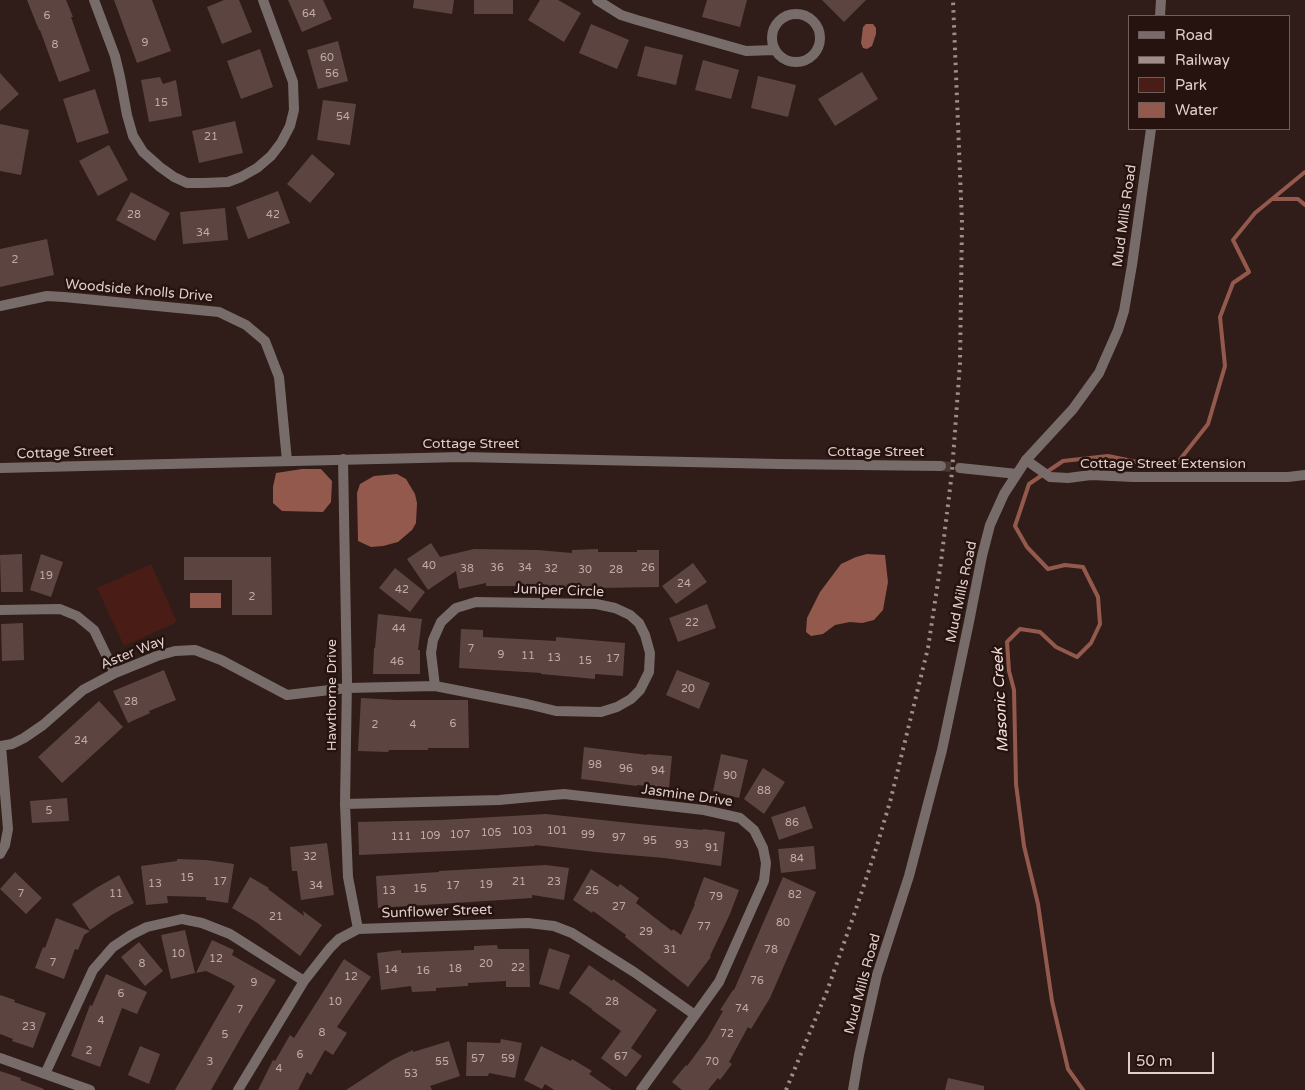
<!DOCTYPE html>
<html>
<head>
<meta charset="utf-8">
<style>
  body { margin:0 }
  #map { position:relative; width:1305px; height:1090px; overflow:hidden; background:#301c18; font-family:"Varela Round",sans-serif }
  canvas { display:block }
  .legend { position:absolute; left:1128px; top:15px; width:162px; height:115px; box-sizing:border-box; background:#26130f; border:1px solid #705e5b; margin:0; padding:6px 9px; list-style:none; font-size:15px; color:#decfcc }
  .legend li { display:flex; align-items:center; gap:10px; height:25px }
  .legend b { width:25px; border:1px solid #705e5b }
  .scale { position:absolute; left:1128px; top:1052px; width:86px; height:22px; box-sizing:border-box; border:2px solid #decfcc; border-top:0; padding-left:6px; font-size:15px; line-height:18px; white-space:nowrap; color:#decfcc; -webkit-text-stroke:4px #26130f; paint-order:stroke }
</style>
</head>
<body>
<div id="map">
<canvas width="1305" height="1090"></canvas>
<ul class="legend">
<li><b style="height:6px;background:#776c69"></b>Road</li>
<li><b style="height:6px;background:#9e8d8a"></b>Railway</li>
<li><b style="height:14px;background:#491d16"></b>Park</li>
<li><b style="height:14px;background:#93594d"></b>Water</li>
</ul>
<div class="scale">50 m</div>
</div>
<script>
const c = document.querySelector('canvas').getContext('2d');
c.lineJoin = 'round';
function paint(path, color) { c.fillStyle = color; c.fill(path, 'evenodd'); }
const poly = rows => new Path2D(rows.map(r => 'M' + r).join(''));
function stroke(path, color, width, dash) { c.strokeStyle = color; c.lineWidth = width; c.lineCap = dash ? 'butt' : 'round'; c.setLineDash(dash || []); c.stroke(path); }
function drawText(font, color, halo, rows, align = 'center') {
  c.font = font + ' "Varela Round",sans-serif'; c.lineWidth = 5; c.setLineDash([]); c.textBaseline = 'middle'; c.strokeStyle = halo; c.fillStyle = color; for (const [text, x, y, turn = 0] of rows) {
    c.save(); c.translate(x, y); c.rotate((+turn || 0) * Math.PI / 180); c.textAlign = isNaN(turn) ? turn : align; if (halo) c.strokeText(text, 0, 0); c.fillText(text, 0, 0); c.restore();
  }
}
paint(poly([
  [151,564,177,622,124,646,97,588]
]), '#491d16');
paint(poly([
  [866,24,873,24,876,28,876,34,872,46,867,49,863,48,861,43,863,27],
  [302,469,321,469,332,481,331,502,323,512,282,511,273,503,273,487,276,473],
  [397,474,406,479,415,494,417,503,416,523,412,530,398,542,383,546,371,547,358,541,357,493,360,484,374,476],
  [867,554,885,555,888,582,883,610,874,620,862,623,850,622,835,625,823,634,811,636,806,632,807,618,820,592,841,564,856,557],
  [190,593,221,593,221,608,190,608]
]), '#93594d');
stroke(poly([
  [1272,199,1298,199,1305,205],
  [1083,1090,1068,1069,1052,1001,1038,904,1024,846,1016,784,1014,690,1009,671,1007,642,1020,629,1040,632,1056,647,1077,657,1091,643,1100,624,1098,597,1083,567,1065,565,1048,569,1027,547,1015,526,1029,484,1063,461,1108,456,1142,463,1178,462,1208,424,1225,366,1220,317,1233,283,1249,272,1233,240,1255,213,1305,172]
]), '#93594d', 4);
paint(poly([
  [27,0,66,0,73,17,71,17,90,71,59,82,40,30,39,30],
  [114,0,152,0,171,51,137,63],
  [224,0,239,0,252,32,222,44,207,7],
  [288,0,323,0,332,19,302,32],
  [414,0,454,0,452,14,413,8],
  [474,0,513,0,513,14,474,14],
  [540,0,558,0,581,13,564,42,528,20],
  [707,0,747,0,740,27,702,17],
  [822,0,866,0,844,22],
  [591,24,629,40,617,69,579,53],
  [338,41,348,81,318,89,307,50],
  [645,46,683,55,676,85,637,76],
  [260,49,273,87,241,99,227,61],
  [703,60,739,70,731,99,695,90],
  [862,72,878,99,835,126,818,99],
  [0,73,19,94,0,111],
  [758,76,796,85,788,117,751,108],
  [160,77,163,84,176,80,182,116,149,122,141,80],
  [95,89,109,133,77,143,63,99],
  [323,100,356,104,350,145,317,140],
  [235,121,243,153,199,163,192,131],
  [0,124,29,130,21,175,0,171],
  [109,145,128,180,98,196,79,161],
  [312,154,335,174,310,203,287,184],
  [278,191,290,223,248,239,236,207],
  [131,192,170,213,155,241,116,220],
  [225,208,228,240,183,244,180,212],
  [47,239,54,275,0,287,0,249],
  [431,543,440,557,474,549,538,550,572,553,572,550,598,549,598,552,637,552,637,550,659,550,659,587,599,588,599,590,573,590,573,588,536,585,536,586,486,586,486,583,459,589,456,571,428,590,407,559],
  [22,554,23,592,1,592,0,555],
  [41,554,63,562,51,597,30,590],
  [184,557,271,557,272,615,232,615,232,580,184,580],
  [693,563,707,582,676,604,662,586],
  [395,568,425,592,410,612,379,588],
  [707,604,716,628,678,642,669,618],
  [378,614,422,619,418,650,420,650,420,674,373,674,374,648,375,648],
  [23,623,24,660,2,661,1,624],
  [461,629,483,630,483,637,556,641,556,637,625,643,623,676,595,674,595,679,541,674,541,673,459,668],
  [164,670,176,700,149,711,150,713,128,723,113,691],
  [677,670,710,683,699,709,666,695],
  [361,698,396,700,468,700,469,748,428,748,428,750,389,750,388,752,358,751],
  [99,701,123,727,62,783,38,757],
  [584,747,647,755,647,754,672,756,669,788,637,785,637,786,581,779],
  [721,754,748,760,739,798,713,791],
  [763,768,785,782,764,814,744,799],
  [67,798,69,821,32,823,30,801],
  [805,806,813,828,779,840,771,817],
  [546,814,639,824,703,830,703,829,725,832,721,866,664,858,605,853,535,845,535,846,474,850,359,855,358,822,441,820],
  [327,843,334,895,301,900,297,871,292,871,290,847],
  [814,846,816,869,781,873,778,849],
  [177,859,206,860,234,864,228,903,206,900,206,897,167,896,168,903,146,905,141,866,177,861],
  [546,865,569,868,564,900,532,895,532,898,378,908,376,876,439,872,439,871],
  [591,869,618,887,620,884,639,898,636,903,672,931,673,929,681,935,695,904,694,904,704,877,739,890,730,914,710,956,711,957,688,987,625,937,626,935,593,911,592,913,573,900],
  [15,872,42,898,26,914,0,889],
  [119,875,134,903,113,914,90,930,72,904,96,888],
  [250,877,269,888,268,889,304,916,303,911,322,925,300,956,256,922,232,908],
  [783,877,816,892,770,998,751,1029,748,1027,729,1062,732,1064,720,1080,718,1078,708,1090,682,1090,672,1082,686,1065,687,1066,707,1039,723,1011,720,1010,733,990,734,990],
  [56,918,90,931,84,935,78,950,75,949,64,979,35,968,43,947,45,948],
  [185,930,195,973,171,979,161,935],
  [212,940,234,950,232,955,276,980,247,1027,211,1090,175,1090,235,986,232,985,233,984,206,971,196,973],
  [139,942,163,971,145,986,121,957],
  [497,945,498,949,529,949,530,987,506,987,506,981,468,983,468,986,436,988,436,991,412,992,411,986,381,990,377,953,401,950,401,953,474,950,474,946],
  [549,948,570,955,559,990,539,984],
  [344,959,371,977,337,1027,347,1033,333,1055,325,1050,311,1075,307,1072,298,1090,258,1090,273,1060,275,1061,290,1035,294,1038],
  [589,965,612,981,613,979,657,1010,631,1048,642,1056,626,1077,601,1058,621,1031,592,1010,592,1009,569,993],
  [106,974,147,992,137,1014,122,1008,100,1067,71,1056,90,1005,92,1006],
  [0,995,15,1000,14,1002,46,1013,33,1048,12,1041,13,1039,0,1034],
  [501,1039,522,1043,515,1078,489,1073,488,1076,466,1076,467,1042,500,1043],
  [449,1041,460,1076,430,1086,432,1090,346,1090,392,1060,413,1050,413,1052],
  [140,1046,160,1054,149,1084,128,1075],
  [541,1046,571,1061,572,1059,592,1071,589,1074,612,1090,554,1090,545,1084,542,1089,524,1080],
  [0,1071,21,1078,20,1080,44,1089,43,1090,0,1090],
  [948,1078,984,1086,984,1090,945,1090]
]), '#5c4540');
stroke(poly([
  [941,466,960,468]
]), '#4a3733', 10, [10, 5]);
stroke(poly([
  [94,0,115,56,120,77,127,115,133,136,143,152,160,167,174,177,187,183,203,183,228,182,241,177,257,168,271,156,281,143,290,126,294,110,293,82,263,0],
  [597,0,621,15,637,20,746,51,774,50],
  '772 38a24 24 0 1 1 48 0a24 24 0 1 1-48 0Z',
  [0,306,47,296,64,297,219,312,246,325,265,341,279,377,287,461],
  [343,459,347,681,345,804,348,877,358,929],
  [1026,460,1050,477,1068,478,1091,475,1133,477,1288,477,1305,475],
  [0,610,60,609,77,616,94,630,115,673],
  [0,746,12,744,24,738,43,725,83,690,115,673,157,656,175,651,195,650,221,660,287,695,347,688,435,686,527,704,556,711,601,712,617,707,631,699,640,690,649,672,650,653,645,635,639,623,630,615,615,608,596,604,476,602,456,608,441,622,433,640,431,653,435,686],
  [345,804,499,800,564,794,704,810,740,818,754,830,763,848,766,863,764,881,719,982,641,1090],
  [0,854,5,845,8,829,1,746],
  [0,1058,90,1090],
  [45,1074,93,970,113,947,131,935,147,927,182,919,202,923,230,934,304,981],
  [238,1090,304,981,330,948,339,939,358,929,528,923,554,926,572,933,634,972,695,1015]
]), '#776c69', 10);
stroke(poly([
  [1160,16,1161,0],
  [0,468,462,457,778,464,941,466],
  [960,468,1017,474],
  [853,1090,859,1055,877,975,909,876,942,750,969,622,982,556,990,525,1004,494,1026,460,1073,409,1099,373,1118,330,1124,311,1132,265,1151,129]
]), '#776c69', 10);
stroke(poly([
  [786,1090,827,991,856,909,875,852,890,802,928,648,941,562,952,472,960,363,962,223,953,0]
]), '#9e8d8a', 4, [2.5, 5]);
drawText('11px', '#beaca9', null, [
  ["64",309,14],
  ["6",47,16],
  ["9",145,43],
  ["8",55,45],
  ["60",327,58],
  ["56",332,74],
  ["15",161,103],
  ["54",343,117],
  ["21",211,137],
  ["28",134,215],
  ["42",273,215],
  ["34",203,233],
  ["2",15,260],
  ["40",429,566],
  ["36",497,568],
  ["34",525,568],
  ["26",648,568],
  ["38",467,569],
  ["32",551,569],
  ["30",585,570],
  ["28",616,570],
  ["19",46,576],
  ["24",684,584],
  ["42",402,590],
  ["2",252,597],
  ["22",692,623],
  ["44",399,629],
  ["7",471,649],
  ["9",501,655],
  ["11",528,656],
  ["13",554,658],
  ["17",613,659],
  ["15",585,661],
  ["46",397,662],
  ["20",688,689],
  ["28",131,702],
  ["6",453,724],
  ["2",375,725],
  ["4",413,725],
  ["24",81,741],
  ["98",595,765],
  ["96",626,769],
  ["94",658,771],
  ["90",730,776],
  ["88",764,791],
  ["5",49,811],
  ["86",792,823],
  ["103",522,831],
  ["101",557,831],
  ["105",491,833],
  ["107",460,835],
  ["99",588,835],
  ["109",430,836],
  ["111",401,837],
  ["97",619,838],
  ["95",650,841],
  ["93",682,845],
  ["91",712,848],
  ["32",310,857],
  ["84",797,859],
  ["15",187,878],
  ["17",220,882],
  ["21",519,882],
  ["23",554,882],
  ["13",155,884],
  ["19",486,885],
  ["34",316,886],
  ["17",453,886],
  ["15",420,889],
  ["13",389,891],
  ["25",592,891],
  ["7",21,894],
  ["11",116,894],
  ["82",795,895],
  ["79",716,897],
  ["27",619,907],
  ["21",276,917],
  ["80",783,923],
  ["77",704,927],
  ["29",646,932],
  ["31",670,950],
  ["78",771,950],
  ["10",178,954],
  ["12",216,959],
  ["7",53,963],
  ["8",142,964],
  ["20",486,964],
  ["22",518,968],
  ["18",455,969],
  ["14",391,970],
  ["16",423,971],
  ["12",351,977],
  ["76",757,981],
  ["9",254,983],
  ["6",121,994],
  ["10",335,1002],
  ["28",612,1002],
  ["74",742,1009],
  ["7",240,1010],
  ["4",101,1021],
  ["23",29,1027],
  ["8",322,1033],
  ["72",727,1034],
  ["5",225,1035],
  ["2",89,1051],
  ["6",300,1055],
  ["67",621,1057],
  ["57",478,1059],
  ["59",508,1059],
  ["3",210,1062],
  ["55",442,1062],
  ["70",712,1062],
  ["4",279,1069],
  ["53",411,1074]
]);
drawText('14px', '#decfcc', '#26130f', [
  ["Mud Mills Road",1125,216,-82],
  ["Woodside Knolls Drive",139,291,5],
  ["Cottage Street",471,444],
  ["Cottage Street",876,452],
  ["Cottage Street",65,453,-2],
  ["Cottage Street Extension",1163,464],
  ["Juniper Circle",559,591,2],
  ["Mud Mills Road",962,592,-78],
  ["Aster Way",133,653,-22],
  ["Hawthorne Drive",332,695,-90],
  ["Jasmine Drive",687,796,8],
  ["Sunflower Street",437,912,-2],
  ["Mud Mills Road",863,984,-75]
]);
drawText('italic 15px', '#f2dfdb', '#26130f', [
  ["Masonic Creek",1001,700,-93]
]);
</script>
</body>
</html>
